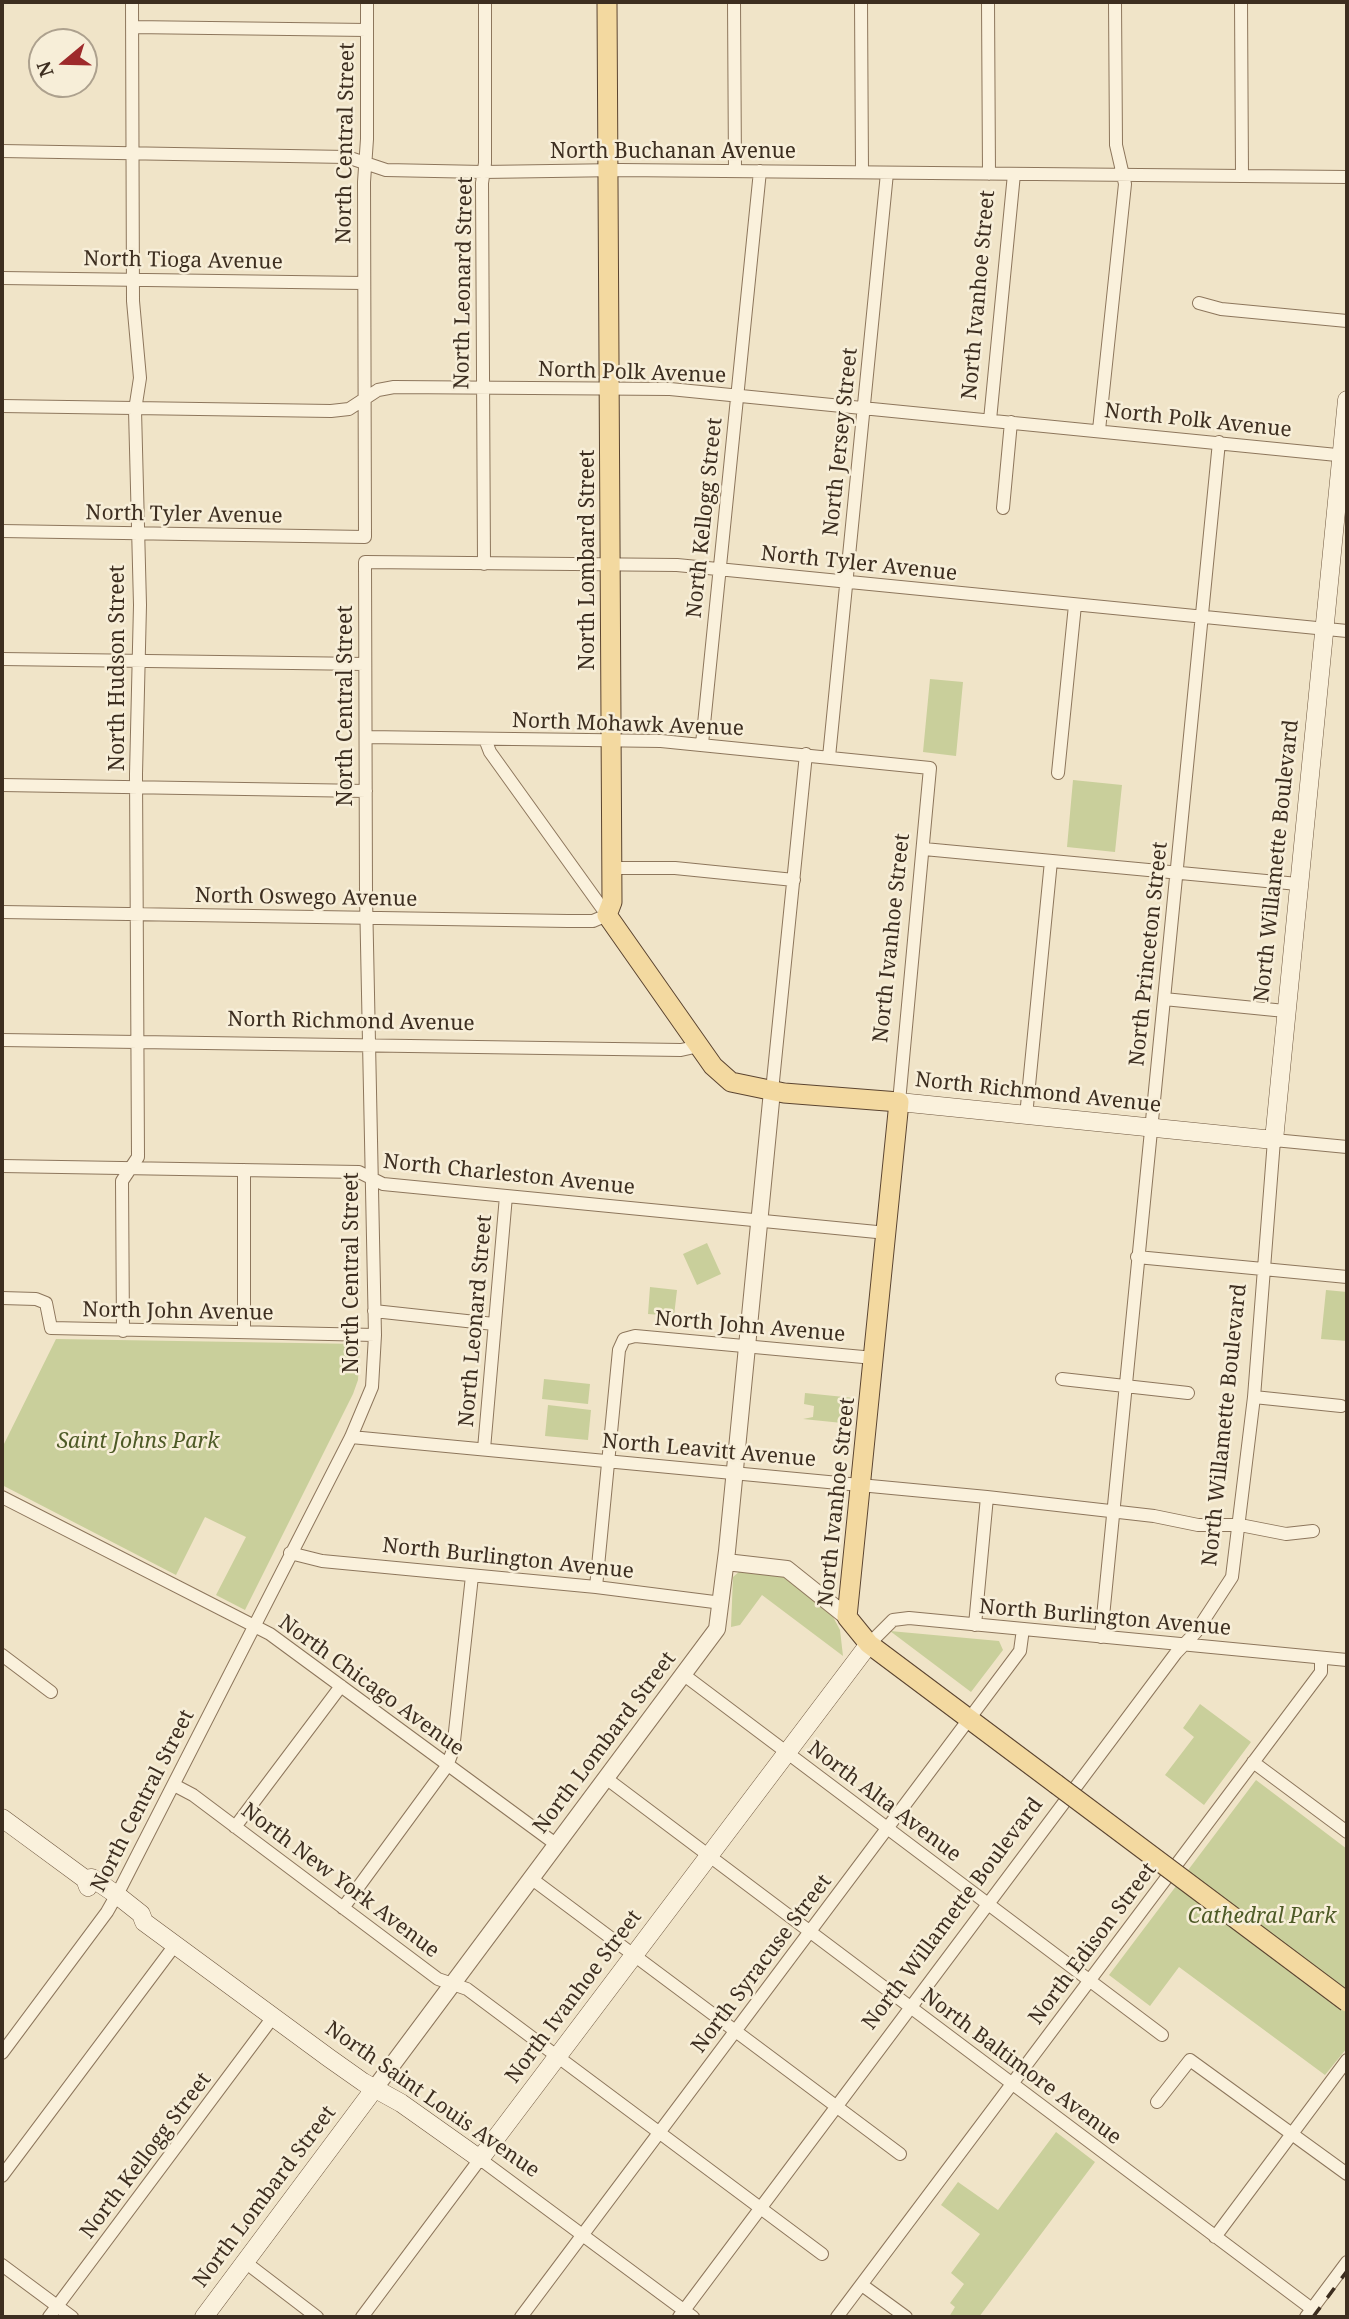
<!DOCTYPE html>
<html>
<head>
<meta charset="utf-8">
<style>
  body { margin:0 }
  #map { position:relative; width:1349px; height:2319px; overflow:hidden; background:#f0e4c8; font-family:"Noto Serif",serif }
  canvas { display:block }
  .frame { position:absolute; inset:0; border:4px solid #3d2e20; pointer-events:none }
  .north { position:absolute; left:28px; top:28px; width:70px; height:70px; box-sizing:border-box; background:#f7eed8; border:2px solid #ada18e; border-radius:50%; rotate:251deg; font-size:19px; font-weight:700; line-height:28px; text-align:center; color:#3d2e20 }
  .north::after { content:''; display:block; margin:auto; width:24px; height:32px; background:#9e2a2b; clip-path:polygon(50% 0,100% 100%,50% 72%,0 100%) }
</style>
</head>
<body>
<div id="map">
<canvas width="1349" height="2319"></canvas>
<div class="frame"></div>
<div class="north">N</div>
</div>
<script>
const c = document.querySelector('canvas').getContext('2d');
c.lineJoin = 'round';
function paint(path, color) { c.fillStyle = color; c.fill(path, 'evenodd'); }
const poly = rows => new Path2D(rows.map(r => 'M' + r).join(''));
function stroke(path, color, width, dash) { c.strokeStyle = color; c.lineWidth = width; c.lineCap = dash ? 'butt' : 'round'; c.setLineDash(dash || []); c.stroke(path); }
function drawText(font, color, halo, rows, align = 'center') {
  c.font = font + ' "Noto Serif",serif'; c.lineWidth = 5; c.setLineDash([]); c.textBaseline = 'middle'; c.strokeStyle = halo; c.fillStyle = color; for (const [text, x, y, turn = 0] of rows) {
    c.save(); c.translate(x, y); c.rotate((+turn || 0) * Math.PI / 180); c.textAlign = isNaN(turn) ? turn : align; if (halo) c.strokeText(text, 0, 0); c.fillText(text, 0, 0); c.restore();
  }
}
paint(poly([
  [930,679,963,682,956,756,923,752],
  [1073,780,1122,785,1115,852,1067,847],
  [707,1243,721,1274,697,1285,683,1254],
  [650,1287,677,1290,674,1316,648,1314],
  [1326,1290,1347,1292,1347,1341,1321,1339],
  [56,1339,360,1344,358,1380,353,1394,245,1610,216,1595,246,1537,205,1517,176,1575,2,1485,2,1448],
  [544,1379,590,1384,588,1404,542,1399],
  [805,1393,854,1398,852,1424,803,1419,813,1417,814,1406,804,1404],
  [548,1405,591,1410,588,1440,545,1436],
  [740,1571,779,1574,831,1613,840,1630,843,1656,762,1595,740,1625,731,1627,733,1577],
  [890,1631,999,1641,1003,1650,971,1692],
  [1200,1704,1251,1742,1204,1805,1165,1775,1194,1737,1183,1728],
  [1256,1780,1347,1849,1347,2048,1325,2075,1179,1967,1150,2006,1109,1975],
  [1056,2132,1095,2162,979,2317,949,2317,955,2307,950,2303,964,2284,951,2273,980,2234,941,2205,958,2182,998,2210]
]), '#c9cf9b');
const minor = poly([
  [734,2,735,171],
  [861,2,862,172],
  [988,2,989,174],
  [1241,2,1242,176],
  [132,27,367,30],
  [2,151,347,157,386,170,483,172,620,170,1347,177],
  [2,278,363,283],
  [1199,303,1221,309,1347,321],
  [2,406,331,411,349,409,378,390,394,387,670,389,1347,456],
  [990,420,1014,174],
  [1099,430,1125,184,1116,145,1115,2],
  [1003,508,1011,422],
  [2,531,365,537,364,182,367,139,367,2],
  [484,564,482,183,485,163,485,2],
  [2,659,365,664],
  [366,737,661,741,930,768,899,1102],
  [702,744,760,171],
  [829,757,887,173],
  [1058,773,1075,605],
  [2,785,366,791],
  [924,849,1298,884],
  [612,868,675,868,794,880],
  [2,912,568,921,593,921,607,915,490,752,485,739],
  [1164,999,1285,1011],
  [2,1040,681,1050,699,1046],
  [772,1091,806,754],
  [1026,1116,1051,861],
  [2,1166,359,1172,383,1184,887,1233],
  [1137,1257,1347,1277],
  [2,1298,36,1299,46,1303,51,1328,375,1335],
  [374,1311,494,1324],
  [123,1331,122,1181,138,1157,136,774,140,605,135,410,140,378,133,301,132,2],
  [244,1332,244,1170],
  [1062,1379,1188,1393],
  [1254,1397,1341,1406],
  [351,1437,987,1497,1154,1516,1198,1525,1240,1525,1286,1534,1313,1531],
  [484,1449,506,1196],
  [2,1497,270,1634,557,1845],
  [290,1553,322,1561,596,1587,722,1603],
  [596,1587,619,1350,624,1339,635,1336,874,1358],
  [975,1625,987,1497],
  [1101,1637,1219,442],
  [869,1644,893,1620,909,1618,1347,1660],
  [2,1655,51,1692],
  [684,1675,1162,2035],
  [1253,1762,1347,1832],
  [607,1779,1312,2309],
  [174,1785,193,1795,438,1979,467,1989,822,2254],
  [235,1827,341,1686],
  [532,1879,900,2154],
  [343,1908,447,1766,453,1750,472,1576],
  [2,2053,107,1912,120,1889,351,1437,372,1387,375,1335,366,896,365,562,677,565,1347,631],
  [1157,2102,1190,2060,1347,2174],
  [2,2176,175,1945],
  [1215,2237,1347,2060],
  [245,2262,317,2317],
  [2,2265,72,2317],
  [862,2285,906,2317],
  [49,2317,273,2017],
  [362,2317,480,2159,693,2317],
  [521,2317,1020,1651,1023,1629],
  [679,2317,1176,1653,1196,1632,1232,1577,1254,1397,1274,1140,1347,1147],
  [837,2317,1321,1672,1321,1658],
  [1306,2317,1347,2262]
]);
const tertiary = poly([
  [726,1562,787,1569,847,1617],
  [375,2088,717,1629,727,1551,772,1091]
]);
const secondary = poly([
  [899,1102,1274,1140,1347,400],
  [2,1818,85,1879,88,1887],
  [85,1879,92,1878,117,1895,141,1914,144,1922,329,2058,363,2082,401,2103,480,2159,869,1644],
  [204,2317,375,2088]
]);
const primary = poly([
  [607,2,612,902,607,915,713,1066,731,1082,784,1093,899,1102,847,1617,869,1644,1056,1784]
]);
stroke(minor, '#8d765c', 14);
stroke(tertiary, '#8d765c', 18);
stroke(secondary, '#6f573f', 19);
stroke(primary, '#5b4430', 21);
stroke(minor, '#faf1dc', 12);
stroke(tertiary, '#faf1dc', 16);
stroke(secondary, '#faf1dc', 18);
stroke(primary, '#f3d9a0', 19);
stroke(poly([
  [1313,2317,1347,2271]
]), '#3d2e20', 3.5, [12, 12]);
const primaryBridge = poly([
  [1056,1784,1347,2002]
]);
stroke(primaryBridge, '#5b4430', 21, []);
stroke(primaryBridge, '#f3d9a0', 19);
drawText('21px', '#3d2e20', '#f7eed8', [
  ["North Central Street",346,143,-89],
  ["North Buchanan Avenue",673,152],
  ["North Tioga Avenue",183,261,1],
  ["North Leonard Street",464,283,-89],
  ["North Ivanhoe Street",979,295,-85],
  ["North Polk Avenue",632,373,2],
  ["North Polk Avenue",1198,421,6],
  ["North Jersey Street",841,442,-84],
  ["North Tyler Avenue",184,515,1],
  ["North Kellogg Street",705,518,-84],
  ["North Lombard Street",588,560,-90],
  ["North Tyler Avenue",859,564,6],
  ["North Hudson Street",118,668,-90],
  ["North Central Street",346,706,-90],
  ["North Mohawk Avenue",628,725,2],
  ["North Willamette Boulevard",1277,861,-84],
  ["North Oswego Avenue",306,898,1],
  ["North Ivanhoe Street",892,938,-84],
  ["North Princeton Street",1149,954,-84],
  ["North Richmond Avenue",351,1022,1],
  ["North Richmond Avenue",1038,1093,6],
  ["North Charleston Avenue",509,1175,6],
  ["North Central Street",352,1273,-90],
  ["North John Avenue",178,1312,1],
  ["North Leonard Street",476,1321,-85],
  ["North John Avenue",750,1327,5],
  ["North Willamette Boulevard",1225,1425,-84],
  ["North Leavitt Avenue",709,1451,5],
  ["North Ivanhoe Street",837,1502,-84],
  ["North Burlington Avenue",508,1559,6],
  ["North Burlington Avenue",1105,1618,5],
  ["North Chicago Avenue",371,1686,36],
  ["North Lombard Street",605,1743,-53],
  ["North Central Street",143,1801,-63],
  ["North Alta Avenue",884,1802,37],
  ["North New York Avenue",340,1881,37],
  ["North Willamette Boulevard",953,1914,-53],
  ["North Edison Street",1093,1944,-53],
  ["North Syracuse Street",762,1964,-53],
  ["North Ivanhoe Street",574,1997,-53],
  ["North Baltimore Avenue",1021,2067,37],
  ["North Saint Louis Avenue",432,2100,35],
  ["North Kellogg Street",146,2156,-53],
  ["North Lombard Street",265,2197,-53]
]);
drawText('italic 21px', '#4d5a26', '#f7eed8', [
  ["Saint Johns Park",138,1442],
  ["Cathedral Park",1262,1917]
]);
</script>
</body>
</html>
